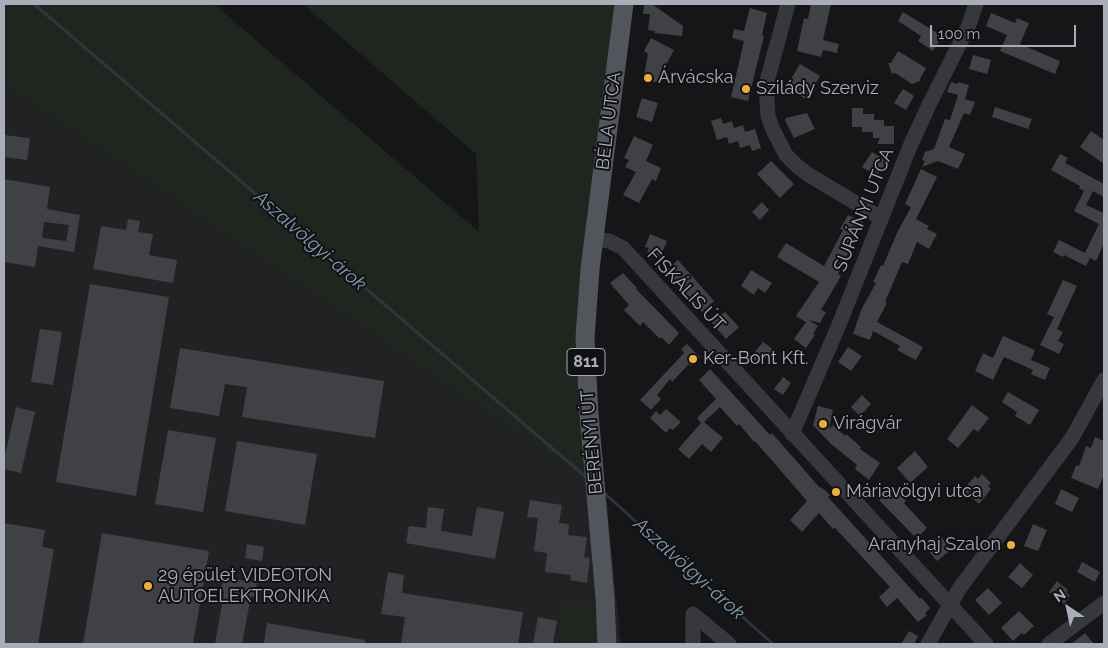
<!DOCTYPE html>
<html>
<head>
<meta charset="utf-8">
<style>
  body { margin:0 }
  #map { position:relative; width:1108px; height:648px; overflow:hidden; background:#161618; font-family:Raleway,sans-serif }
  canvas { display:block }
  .frame { position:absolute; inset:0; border:5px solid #a8adb8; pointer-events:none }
  .north { position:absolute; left:1043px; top:583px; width:50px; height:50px; -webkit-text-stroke:4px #111113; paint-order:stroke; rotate:326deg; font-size:14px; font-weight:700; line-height:20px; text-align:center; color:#a8adb8 }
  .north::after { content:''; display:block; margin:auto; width:18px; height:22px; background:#a8adb8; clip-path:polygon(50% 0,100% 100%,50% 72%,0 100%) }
  .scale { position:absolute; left:930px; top:25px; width:146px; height:22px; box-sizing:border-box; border:2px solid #a8adb8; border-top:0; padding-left:6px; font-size:15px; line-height:18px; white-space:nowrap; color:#a8adb8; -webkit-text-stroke:4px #111113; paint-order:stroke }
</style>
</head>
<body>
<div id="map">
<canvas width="1108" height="648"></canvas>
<div class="frame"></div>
<div class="north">N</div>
<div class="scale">100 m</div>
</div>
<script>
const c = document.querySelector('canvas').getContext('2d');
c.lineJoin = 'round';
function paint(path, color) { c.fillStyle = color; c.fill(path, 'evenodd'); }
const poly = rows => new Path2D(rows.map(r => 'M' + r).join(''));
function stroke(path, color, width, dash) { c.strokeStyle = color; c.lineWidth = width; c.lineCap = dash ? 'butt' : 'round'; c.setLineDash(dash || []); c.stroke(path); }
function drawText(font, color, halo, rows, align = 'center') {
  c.font = font + ' Raleway,sans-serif'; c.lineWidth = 4; c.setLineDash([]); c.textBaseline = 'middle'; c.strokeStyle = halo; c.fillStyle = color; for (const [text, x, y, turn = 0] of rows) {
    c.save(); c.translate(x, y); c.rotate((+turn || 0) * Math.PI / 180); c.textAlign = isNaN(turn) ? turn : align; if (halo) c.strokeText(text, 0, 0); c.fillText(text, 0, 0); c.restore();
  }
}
paint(poly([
  [4,84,606,493,621,644,4,644]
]), '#222225');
paint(poly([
  [4,4,214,4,479,232,476,154,303,4,616,4,586,312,606,493,4,84],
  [594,601,598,644,559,644,562,602]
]), '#1e261f');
stroke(poly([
  [34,4,587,478],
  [604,493,773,644]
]), '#2c353c', 3);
paint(poly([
  [644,4,652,4,683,26,682,36,654,33,655,31,648,30,650,14,643,14],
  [811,4,831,4,823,40,839,44,837,53,823,50,821,57,797,51,804,18,808,19],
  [750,8,767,13,762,35,764,36,748,101,731,97,744,41,732,38,734,29,744,31],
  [903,12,942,36,933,51,918,41,921,36,898,21],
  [991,13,1015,23,1017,18,1029,23,1020,44,1060,61,1055,74,1000,51,1007,35,986,26],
  [651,38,674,50,663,71,661,83,643,80,648,54,644,51],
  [898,51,926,68,920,79,920,81,912,84,895,73,892,74,888,63,891,63],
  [973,55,991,60,987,74,969,69],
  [800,64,820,76,806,99,786,87],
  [951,82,958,84,958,82,969,85,965,99,975,102,970,115,964,113,949,147,965,154,958,169,938,161,922,167,925,161,922,160,925,152,934,149,945,119,950,120,958,95,947,92],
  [903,89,914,96,906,110,894,103],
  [642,98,658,103,652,122,636,117],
  [995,107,1032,119,1028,129,992,117],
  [852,108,863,108,863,114,874,114,874,120,884,120,884,126,894,126,894,144,877,144,880,138,873,138,873,132,862,132,862,127,852,127],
  [807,113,815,129,794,138,785,120,786,118],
  [721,118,723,124,732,121,734,128,743,125,745,132,755,129,761,148,752,151,750,145,740,148,738,141,729,144,727,137,717,140,711,121],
  [1091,131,1104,140,1104,164,1080,147],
  [4,135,30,138,27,160,4,157],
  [634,136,653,145,646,161,661,168,656,181,652,179,639,203,623,195,636,172,625,167,629,160,624,158],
  [872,152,887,161,877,176,862,167],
  [1060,154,1068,158,1065,163,1104,184,1104,197,1093,191,1086,205,1104,213,1104,243,1096,261,1090,258,1086,266,1064,255,1063,257,1053,252,1059,240,1085,253,1099,224,1074,211,1084,191,1079,188,1080,186,1051,170],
  [771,161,794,184,780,198,757,174],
  [921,169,937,177,916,219,929,226,927,229,937,234,929,249,917,242,908,264,902,262,885,302,887,303,877,322,923,347,916,360,897,350,900,346,873,331,870,340,853,334,861,310,876,283,873,282,881,265,883,266,897,233,911,207,905,204],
  [4,179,50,187,47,209,80,215,74,252,38,246,35,267,4,262],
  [44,222,69,225,66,241,42,238],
  [762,202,769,210,760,220,752,212],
  [848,215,863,222,838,274,841,276,821,310,826,312,820,323,809,320,818,326,813,334,815,335,806,348,794,339,806,322,796,316,819,282,777,257,786,243,824,266,843,230,840,229],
  [128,219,140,221,138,232,153,234,149,255,177,260,173,283,93,269,101,226,126,230],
  [650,234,667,241,660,257,647,252,649,248,645,247],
  [678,260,714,301,702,312,665,271],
  [751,270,772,283,765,293,758,288,754,295,741,286],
  [623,273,637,288,636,289,679,333,669,345,661,337,660,339,643,322,640,326,624,310,629,305,610,283],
  [1063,280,1077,286,1057,329,1063,332,1058,341,1064,344,1059,354,1040,345,1054,317,1047,314],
  [90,284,169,297,136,496,56,482],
  [725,312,739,327,726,339,712,323],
  [40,329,62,332,53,385,31,382],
  [1003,336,1035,350,1031,360,1050,368,1045,380,1031,374,1033,370,1004,357,993,380,975,371,983,353,993,358],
  [763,342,774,350,767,359,764,357,759,363,751,357],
  [687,344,700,357,691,366,689,364,672,382,670,379,657,395,661,399,651,410,640,400,684,353,681,349],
  [848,347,862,356,851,371,838,362],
  [180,348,384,381,375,438,242,417,247,387,225,384,219,416,170,408],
  [710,369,770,435,772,433,820,488,821,487,830,495,828,497,920,599,921,597,930,608,925,613,927,615,918,622,897,598,887,607,879,597,890,587,835,528,833,529,819,513,802,532,790,520,807,501,755,441,754,442,739,424,737,426,720,407,704,422,723,438,711,452,702,444,689,459,678,449,701,423,697,418,716,399,699,380],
  [783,377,791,383,783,395,774,389],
  [1008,392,1039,410,1030,425,1015,416,1017,412,1002,402],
  [862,395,871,404,860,416,851,407],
  [972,405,989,418,978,432,974,429,958,448,947,439],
  [818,406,833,410,829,429,833,425,845,436,846,434,861,447,860,449,880,463,869,480,855,469,857,465,830,443,813,425],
  [16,407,35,412,21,473,4,469,4,460],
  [666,409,681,422,673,430,670,428,666,433,650,418,656,411,660,415],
  [168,430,216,438,203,512,155,504],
  [1095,437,1104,441,1104,474,1098,489,1071,478,1076,465,1079,466,1086,446,1091,448],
  [237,441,317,454,305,525,225,511],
  [915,451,928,467,910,483,897,468],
  [982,474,991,483,988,486,991,489,979,504,963,490,975,476,978,479],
  [893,487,906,501,904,503,927,528,920,535,918,533,914,536,879,500],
  [1061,489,1079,498,1072,512,1055,504],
  [530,500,562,505,559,523,569,524,568,535,587,537,584,557,590,558,587,583,570,580,571,575,545,572,547,553,534,551,538,518,527,517],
  [428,507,444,509,441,531,472,536,477,507,504,512,495,559,406,543,409,526,426,528],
  [4,523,45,530,42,547,54,549,38,644,4,644],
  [1033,524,1047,530,1038,551,1024,546],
  [102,533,209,551,193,644,83,644],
  [940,536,952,549,937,561,926,548],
  [247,544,264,547,262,561,245,558],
  [1082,562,1100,572,1095,582,1077,572],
  [1020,563,1033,575,1022,588,1008,577],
  [388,572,404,575,402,593,523,612,518,644,401,644,405,617,381,614],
  [223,577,257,583,254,597,251,596,242,644,215,644,224,592,221,591],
  [1057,581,1068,590,1066,592,1070,596,1064,604,1049,592],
  [988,588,1002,603,989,615,975,600],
  [1019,611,1034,626,1024,635,1022,633,1013,641,1001,628],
  [538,617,557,621,553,644,533,644],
  [267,623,365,640,365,644,264,644],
  [909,631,918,636,914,644,901,644],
  [1085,633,1094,644,1071,644]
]), '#404145');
stroke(poly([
  [788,4,766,85,768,116,773,130,786,155,797,166,809,175,881,218],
  [593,239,609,241,623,248,986,644],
  [792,434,838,327,911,144,929,105,968,27,976,4],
  [693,644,693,614,729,644],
  [928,644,959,589,1072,438,1104,380],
  [1049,644,1104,603]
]), '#37383d', 15);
stroke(poly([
  [607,644,605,598,589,414,585,338,590,269,624,4]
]), '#53555c', 19);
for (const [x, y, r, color] of [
  [648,78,5,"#f1ae35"],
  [746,89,5,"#f1ae35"],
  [693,359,5,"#f1ae35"],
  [823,424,5,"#f1ae35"],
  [836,492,5,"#f1ae35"],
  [1011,545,5,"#f1ae35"],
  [148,586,5,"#f1ae35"]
]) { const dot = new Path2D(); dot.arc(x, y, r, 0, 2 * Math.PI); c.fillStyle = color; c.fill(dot); stroke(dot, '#111113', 2); }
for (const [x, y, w] of [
  [586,362,38]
]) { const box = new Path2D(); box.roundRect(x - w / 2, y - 13.5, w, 27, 4); c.fillStyle = '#111113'; c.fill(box); stroke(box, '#a8adb8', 1); }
drawText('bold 16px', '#a8adb8', null, [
  ["811",586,362]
]);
drawText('18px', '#a8adb8', '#111113', [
  ["Árvácska",658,78],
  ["Szilády Szerviz",756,89],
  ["Ker-Bont Kft.",703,359],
  ["Virágvár",833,424],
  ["Máriavölgyi utca",846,492],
  ["Aranyhaj Szalon",1001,545,"right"],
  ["29 épület VIDEOTON",158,576],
  ["AUTOELEKTRONIKA",158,597]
], 'left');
drawText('18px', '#a8adb8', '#111113', [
  ["BÉLA UTCA",609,121,-83],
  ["SURÁNYI UTCA",864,210,-68],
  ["FISKÁLIS ÚT",686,290,47],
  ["BERÉNYI ÚT",592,442,-95]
]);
drawText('italic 19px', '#7f9cb3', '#111113', [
  ["Aszalvölgyi-árok",310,241,41],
  ["Aszalvölgyi-árok",689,569,42]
]);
</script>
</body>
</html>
